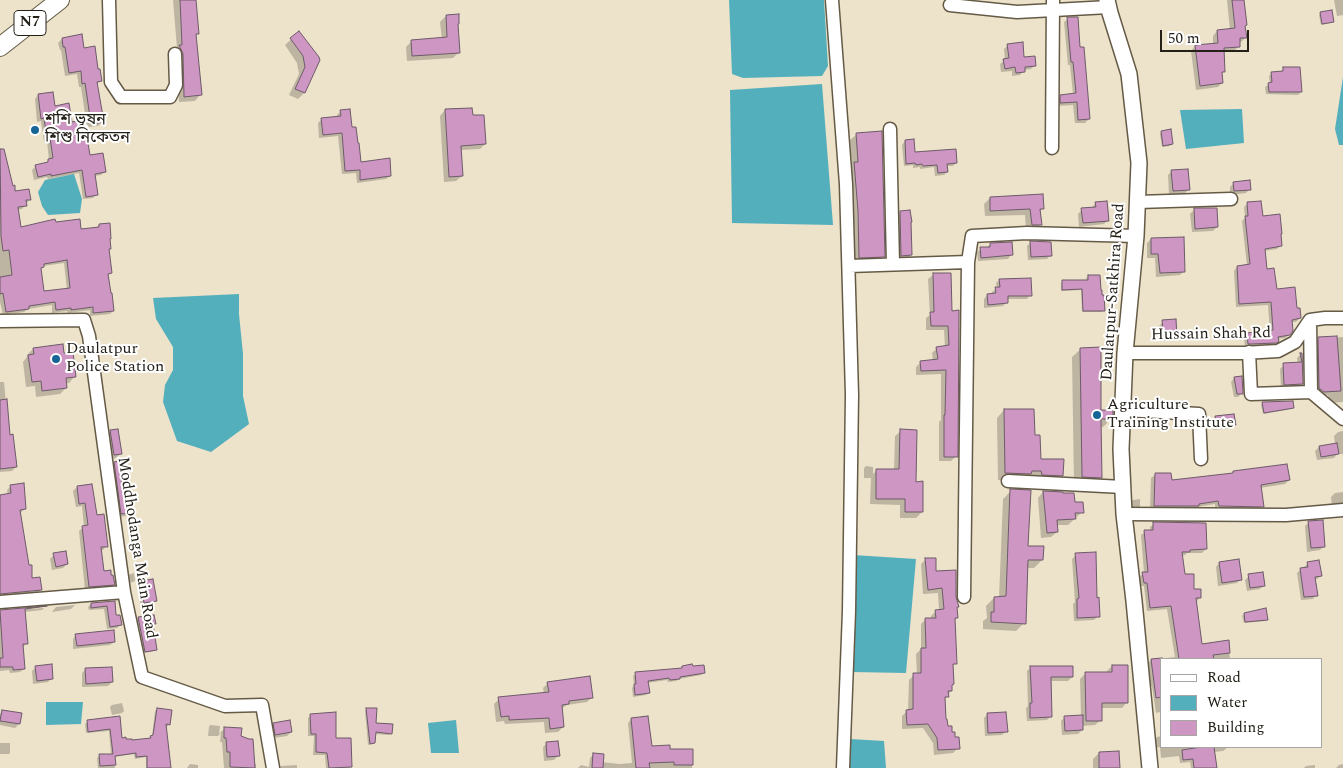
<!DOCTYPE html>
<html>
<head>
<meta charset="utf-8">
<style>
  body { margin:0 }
  #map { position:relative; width:1343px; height:768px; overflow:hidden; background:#ede2ca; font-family:Spectral,serif }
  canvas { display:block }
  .legend { position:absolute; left:1160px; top:658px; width:162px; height:90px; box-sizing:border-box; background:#fff; border:1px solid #a7a6a3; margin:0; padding:6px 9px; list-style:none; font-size:15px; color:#242018 }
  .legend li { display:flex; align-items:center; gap:10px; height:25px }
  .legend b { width:25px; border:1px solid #a7a6a3 }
  .scale { position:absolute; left:1160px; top:30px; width:89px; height:22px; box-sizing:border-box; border:2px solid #242018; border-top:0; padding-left:6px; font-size:15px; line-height:18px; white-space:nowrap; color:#242018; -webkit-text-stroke:4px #fff; paint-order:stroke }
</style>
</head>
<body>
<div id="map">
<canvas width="1343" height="768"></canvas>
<ul class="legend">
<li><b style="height:6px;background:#fff"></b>Road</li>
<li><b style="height:14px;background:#54afbd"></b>Water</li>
<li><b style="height:14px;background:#ce96c2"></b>Building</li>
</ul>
<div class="scale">50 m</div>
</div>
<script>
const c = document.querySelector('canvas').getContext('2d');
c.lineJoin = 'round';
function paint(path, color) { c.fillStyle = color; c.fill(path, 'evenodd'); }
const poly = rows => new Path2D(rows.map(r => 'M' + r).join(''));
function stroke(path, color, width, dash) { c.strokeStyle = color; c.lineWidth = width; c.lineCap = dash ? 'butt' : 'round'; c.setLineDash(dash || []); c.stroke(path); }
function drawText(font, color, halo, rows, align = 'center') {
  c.font = font + ' Spectral,"Noto Sans Bengali",serif'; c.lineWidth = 4; c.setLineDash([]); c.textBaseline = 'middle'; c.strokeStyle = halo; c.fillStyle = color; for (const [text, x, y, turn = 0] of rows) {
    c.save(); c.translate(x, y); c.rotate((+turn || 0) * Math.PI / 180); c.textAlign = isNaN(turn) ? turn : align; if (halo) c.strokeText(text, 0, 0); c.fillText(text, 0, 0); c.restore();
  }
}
paint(poly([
  [729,0,824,0,828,66,822,76,743,78,732,74],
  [1343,77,1343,145,1339,145,1335,129],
  [822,84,833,225,732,223,730,90],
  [1242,109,1244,143,1186,149,1180,110],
  [74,174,82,199,80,213,48,215,42,206,38,192,45,180],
  [239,294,239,314,243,354,243,396,249,424,211,452,177,441,163,402,165,385,173,370,173,347,156,319,153,298],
  [853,555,916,559,906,673,852,672],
  [46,702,83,702,81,724,46,725],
  [456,720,459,753,431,753,428,723],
  [850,739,884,741,886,768,850,768]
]), '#54afbd');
paint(poly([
  [173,0,192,0,198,33,195,36,200,95,195,101,179,102,178,60],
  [1227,0,1242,0,1246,37,1241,42,1239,42,1239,46,1234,51,1223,52,1224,71,1221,74,1222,83,1218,87,1196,90,1191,51,1195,46,1213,44,1213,36,1217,31,1230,30],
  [1334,0,1343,0,1343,15,1337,16],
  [1320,13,1333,22,1331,23,1321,25,1319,15],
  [446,16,459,52,453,58,407,61,406,47,412,41,442,39,440,22],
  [1068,19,1079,49,1089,119,1085,123,1075,123,1073,105,1057,106,1057,100,1061,96,1073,94,1070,65,1068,65,1064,22],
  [298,33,318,60,304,93,298,99,289,95,299,74,297,63,285,45],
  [62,39,83,49,97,71,100,81,96,85,102,122,98,126,87,127,81,87,79,87,77,74,65,76,61,50,60,50,58,43],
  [1008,45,1023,58,1035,65,1031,69,1024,70,1020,75,1012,76,1012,71,1001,72,1000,64,1005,60,1004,49],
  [1284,68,1301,92,1298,95,1266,94,1265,87,1270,84,1269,76,1272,73,1281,71],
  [38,95,71,123,89,157,104,172,101,175,94,176,97,194,93,198,83,199,79,173,48,179,47,177,34,180,32,170,36,166,45,164,49,160,47,141,44,142,41,121,37,122,35,99],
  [445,110,472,117,485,144,480,149,460,150,462,176,456,181,444,182,440,116],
  [341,111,360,163,390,176,386,179,357,183,356,173,342,174,338,136,319,138,318,123,322,119,337,118,337,115],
  [1161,132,1172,144,1170,146,1162,147,1160,134],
  [857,134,883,256,877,262,853,263,848,169,852,166,850,140],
  [905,141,914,154,956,163,953,166,946,166,947,172,944,175,935,176,934,167,920,169,920,167,913,168,913,165,904,166,902,145],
  [0,149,2,149,12,187,14,192,30,199,22,209,17,210,20,228,55,223,80,231,95,229,99,225,110,248,108,250,111,273,107,276,113,311,110,314,90,316,90,310,68,313,67,311,52,313,52,305,28,309,24,312,3,315,0,302],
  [64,263,67,290,43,292,40,270,43,266],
  [1172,171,1188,190,1184,194,1169,195,1168,175],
  [1234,183,1250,189,1246,193,1230,195,1230,187],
  [990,198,1043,208,1039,212,1040,225,1035,231,1026,230,1025,215,985,216,984,204],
  [1096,203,1108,220,1104,224,1079,227,1078,214,1082,210,1092,209,1092,207],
  [1248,203,1261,218,1281,245,1277,249,1264,251,1266,270,1276,290,1296,310,1300,318,1296,322,1291,322,1289,335,1285,338,1277,339,1277,341,1272,346,1245,347,1244,338,1248,334,1270,332,1268,305,1236,307,1234,271,1237,267,1247,266,1242,221,1245,218,1244,207],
  [1194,210,1217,227,1213,231,1192,232,1190,214],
  [901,212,911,255,908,258,898,258,897,216],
  [1151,239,1184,271,1180,275,1156,277,1155,258,1147,258,1147,243],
  [1031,242,1051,255,1047,259,1028,260,1027,246],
  [991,244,1011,255,1008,259,978,261,977,252,981,249,986,248],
  [949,274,956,456,951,461,939,461,939,422,941,420,941,374,916,375,916,367,921,362,933,361,932,353,937,348,945,347,944,330,926,330,926,318,930,315,928,279,933,275],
  [1088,276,1103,310,1102,312,1082,312,1081,290,1061,291,1061,283,1063,282,1087,281,1086,278],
  [999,280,1030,295,1027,299,1007,299,1007,302,1003,306,984,308,984,299,987,295,992,295,992,292,997,288,996,283],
  [1163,322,1175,337,1171,341,1163,341,1163,334,1160,335,1159,326],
  [1343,337,1343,402,1329,403,1328,395,1320,396,1316,392,1315,343,1319,339],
  [33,349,63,355,75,376,69,383,65,383,66,388,60,394,36,397,35,386,26,387,23,362,27,357,27,355],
  [1081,349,1100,411,1112,418,1103,427,1100,427,1101,477,1092,486,1074,485,1072,357],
  [1301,354,1302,384,1298,387,1281,388,1280,369,1284,365,1298,364,1297,358],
  [1234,378,1242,393,1238,397,1234,397,1231,382],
  [0,382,4,382,9,436,16,467,12,471,0,472],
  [1263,403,1292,408,1291,409,1263,414,1261,405],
  [1004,410,1033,436,1040,460,1062,475,1054,483,998,480,997,418],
  [1216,417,1234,424,1230,428,1213,430,1212,421],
  [111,431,120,454,116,458,110,459,107,435],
  [901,431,922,512,916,518,900,518,900,505,870,504,871,478,864,478,864,468,866,466,873,467,873,474,877,470,894,471,895,436],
  [1343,431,1343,454,1337,454,1334,458,1317,460,1315,451,1319,447,1335,444,1334,436,1338,432],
  [115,463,130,512,126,516,118,517,111,467],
  [1234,472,1289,480,1285,484,1260,488,1262,506,1258,510,1215,510,1215,504,1197,507,1194,510,1150,510,1151,478,1156,474,1171,482,1231,474],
  [91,485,96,516,106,546,103,550,100,550,103,572,113,584,110,588,85,590,79,531,84,527,82,506,76,507,73,491,77,487],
  [11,486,25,509,20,513,31,580,40,590,37,594,0,597,0,496,8,495,7,490],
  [1011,491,1027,547,1042,560,1034,568,1026,568,1024,623,1016,631,983,629,983,621,987,618,986,606,994,598,999,598,1003,499],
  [1043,492,1074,504,1082,512,1068,525,1056,525,1057,532,1051,537,1041,538,1038,498],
  [1343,492,1343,507,1332,506,1331,497,1335,493],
  [1140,499,1140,506,1139,507,1132,507,1132,501,1133,500],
  [1309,522,1324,546,1320,550,1307,552,1305,526],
  [1154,524,1206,549,1202,553,1187,553,1185,555,1181,556,1184,576,1193,590,1200,598,1196,602,1195,602,1201,645,1228,641,1230,659,1162,659,1162,727,1160,712,1156,713,1152,686,1150,686,1147,664,1151,660,1175,657,1167,609,1147,611,1144,586,1140,586,1139,577,1144,573,1141,535,1145,532,1150,531,1150,527],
  [54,555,67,564,63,568,52,570,50,559],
  [1076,555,1096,599,1098,616,1094,620,1074,621,1073,604,1075,602,1072,559],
  [926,559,935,573,956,608,957,617,954,620,955,663,952,666,953,684,951,686,951,691,944,700,947,727,958,748,953,753,934,755,933,743,923,728,902,729,902,716,907,711,908,711,909,680,914,675,917,675,916,654,921,649,921,624,926,619,931,619,931,616,936,611,939,610,938,593,923,594,921,564],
  [1219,563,1241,579,1237,583,1218,586,1216,567],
  [1308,563,1321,576,1317,579,1314,580,1316,595,1313,599,1301,600,1297,573,1301,569,1304,569,1304,567],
  [134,573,135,581,130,583,128,575],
  [1249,576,1264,585,1260,589,1247,591,1245,580],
  [141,582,156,600,152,604,141,606,137,586],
  [114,602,115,617,120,625,117,628,107,629,104,609,89,610,88,607,91,604],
  [75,605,71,609,52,612,56,607],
  [44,608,42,610,24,612,27,643,23,647,24,669,20,672,10,673,9,670,0,671,0,611],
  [1253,613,1266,619,1265,621,1244,623,1242,616,1244,614],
  [153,617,154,623,153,625,156,649,154,651,144,653,137,620,138,618],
  [76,635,114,642,110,645,73,649,73,639],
  [1112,666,1127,702,1122,708,1101,708,1101,720,1095,725,1082,726,1082,730,1078,734,1062,735,1061,721,1065,717,1081,716,1080,679,1086,673,1107,673,1107,671],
  [36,667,52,678,48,682,33,684,32,671],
  [682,667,704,673,701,675,679,679,676,681,668,682,667,680,647,683,648,693,646,695,633,697,632,688,634,685,633,676,636,674,680,669],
  [1031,667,1072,677,1068,681,1050,681,1051,716,1047,720,1027,721,1026,708,1028,706,1027,671],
  [86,669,112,682,108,686,82,687,82,673],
  [548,683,592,697,587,702,567,705,561,709,563,727,558,732,545,733,544,722,505,724,504,721,496,722,494,704,499,699,544,694,543,688],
  [122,703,124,711,122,713,112,715,110,707,112,705],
  [158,709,169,724,167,727,165,726,169,768,146,768,146,757,135,759,134,754,114,757,115,768,98,768,97,758,99,756,111,755,109,731,86,733,85,724,87,722,118,717,121,739,131,741,149,739,152,737,155,711],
  [366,709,375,724,391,733,389,735,374,734,374,743,372,744,368,745,365,711],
  [2,711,20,714,19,724,15,728,0,725,0,714],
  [988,714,1006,731,1002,735,985,736,984,718],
  [311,715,335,739,350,739,350,768,326,768,325,755,313,755,314,736,308,736,308,718],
  [631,719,650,747,669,750,692,750,692,768,578,768,581,765,589,767,590,758,594,754,602,762,619,764,632,763,628,723],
  [277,723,291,732,287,736,274,738,273,727],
  [210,725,220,726,219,734,225,728,240,737,253,764,256,764,256,768,224,768,222,742,220,742,221,733,218,736,208,736,209,727],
  [1162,736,1162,747,1234,747,1227,748,1223,751,1214,752,1215,768,1191,768,1190,762,1180,763,1179,756,1161,758,1160,747,1154,748,1153,741,1157,737],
  [0,743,10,743,10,753,9,754,0,754],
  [547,743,558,756,554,760,544,761,543,747],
  [1099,753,1119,768,1093,768,1093,759],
  [190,764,198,765,198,768,187,768],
  [1343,764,1343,768,1336,768,1339,765],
  [297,765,297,768,279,768,281,766],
  [1315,765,1315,768,1304,768,1306,766]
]), '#0003');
const building = poly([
  [180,0,196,0,199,34,196,34,202,95,184,97,183,54,179,45,182,45,180,0],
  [1232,0,1244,0,1247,25,1245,26,1247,38,1240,38,1240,47,1224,48,1225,72,1222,72,1223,83,1200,86,1195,45,1218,43,1217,30,1235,28,1232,0],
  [1332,10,1334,22,1322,24,1320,12,1332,10],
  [459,14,459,24,458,24,460,53,412,56,411,40,447,37,446,15,459,14],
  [1067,17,1078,17,1080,47,1084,47,1090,119,1078,120,1077,102,1060,103,1060,95,1076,93,1073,62,1071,62,1067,17],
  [299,31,319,57,320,60,305,93,295,89,305,67,303,56,290,38,299,31],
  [82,34,84,48,95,46,98,69,100,69,102,81,97,82,104,122,91,124,85,83,82,84,81,71,69,73,65,47,63,47,62,38,82,34],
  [1023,42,1024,57,1035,56,1036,66,1025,67,1025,72,1016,73,1015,67,1005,69,1003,59,1009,58,1007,44,1023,42],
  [1283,67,1300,67,1302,92,1269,92,1268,83,1272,82,1271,72,1283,71,1283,67],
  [53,92,55,106,69,103,72,122,84,120,90,155,103,153,106,172,95,174,98,195,86,197,82,170,51,176,51,174,38,177,35,165,48,162,48,159,53,158,50,138,47,139,44,118,41,119,38,94,53,92],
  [472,108,473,115,484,115,486,144,461,146,463,176,449,177,445,109,472,108],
  [350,109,352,127,356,127,358,143,359,143,361,162,390,158,391,176,360,180,360,170,345,171,342,133,323,135,321,118,341,116,340,110,350,109],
  [1171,129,1173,144,1163,146,1161,131,1171,129],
  [882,131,885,257,859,258,858,211,854,162,858,162,856,133,882,131],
  [914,139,915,152,956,149,957,163,947,164,948,172,938,173,937,165,923,166,922,164,916,165,915,163,906,164,905,140,914,139],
  [0,149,4,149,13,186,15,185,15,191,29,189,31,200,26,200,27,206,18,207,21,227,55,219,56,222,80,219,81,229,99,227,99,224,110,223,111,239,110,239,111,249,109,249,112,273,108,274,111,293,112,293,114,311,93,313,93,307,71,310,71,308,56,310,55,302,29,306,29,309,6,312,3,293,0,294,0,277,12,275,9,250,3,251,1,236,0,149],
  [67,260,70,288,44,291,41,268,44,267,44,264,67,260],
  [1188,169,1190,190,1173,191,1171,170,1188,169],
  [1250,180,1251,190,1234,191,1233,182,1250,180],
  [1043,194,1044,209,1040,209,1042,225,1032,225,1030,209,990,211,990,197,1043,194],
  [1107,201,1109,221,1083,223,1081,208,1096,207,1095,202,1107,201],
  [1261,201,1263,216,1280,214,1282,234,1281,234,1282,246,1265,249,1267,269,1274,268,1277,289,1295,287,1297,308,1300,308,1301,318,1292,320,1293,331,1290,335,1278,337,1279,341,1277,343,1251,344,1248,344,1247,333,1273,330,1271,302,1239,304,1237,266,1250,264,1245,216,1248,216,1247,202,1261,201],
  [1194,208,1217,208,1218,227,1195,229,1194,208],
  [910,210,912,222,911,222,912,255,901,256,900,211,910,210],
  [1184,237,1185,272,1160,273,1158,254,1151,254,1151,238,1184,237],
  [1030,241,1051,242,1052,256,1031,257,1030,241],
  [1012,242,1013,255,981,258,980,247,990,247,990,243,1012,242],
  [933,273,951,273,952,311,959,310,958,457,944,457,944,415,945,415,946,370,921,371,920,361,938,359,936,347,949,345,948,326,931,326,930,312,934,312,933,273],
  [1088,275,1100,275,1101,290,1102,290,1102,295,1104,295,1105,311,1083,311,1082,289,1062,290,1062,280,1088,280,1088,275],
  [1031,278,1032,296,1008,296,1008,303,988,305,987,294,996,293,995,287,1000,287,999,279,1031,278],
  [1176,319,1177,337,1167,338,1166,331,1163,331,1162,320,1176,319],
  [1337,336,1341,391,1324,392,1319,388,1318,337,1337,336],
  [63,344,64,353,73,352,76,377,66,378,67,388,42,391,41,381,32,382,28,355,34,354,33,348,63,344],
  [1101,347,1101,410,1113,410,1113,419,1101,419,1102,478,1082,477,1080,348,1101,347],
  [1300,353,1302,353,1303,384,1284,385,1283,363,1302,362,1300,353],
  [1242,376,1243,394,1237,394,1234,377,1242,376],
  [7,399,10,435,13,434,17,467,0,469,0,400,7,399],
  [1293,401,1294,408,1264,413,1262,402,1293,401],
  [1004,409,1034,409,1035,435,1040,435,1041,459,1064,459,1063,476,1042,475,1041,471,1032,471,1031,474,1005,473,1004,409],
  [1234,414,1236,425,1216,427,1215,416,1234,414],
  [118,429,122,454,114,455,110,430,118,429],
  [900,429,917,430,916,482,923,481,923,512,905,512,905,499,876,499,876,469,899,469,900,429],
  [1337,443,1339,454,1321,457,1319,446,1337,443],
  [119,461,122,486,129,486,131,513,121,514,114,462,119,461],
  [1287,464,1290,480,1261,485,1264,507,1219,506,1218,501,1199,504,1199,506,1154,506,1155,473,1171,473,1172,480,1233,473,1233,471,1287,464],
  [24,483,26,509,20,510,29,565,32,565,32,578,40,577,42,590,0,594,0,495,11,493,10,485,24,483],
  [92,484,97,515,104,514,108,547,101,547,104,571,111,570,111,575,113,575,115,585,89,587,82,526,88,525,85,503,79,504,77,486,92,484],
  [1010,489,1031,490,1028,546,1044,546,1043,560,1028,560,1026,624,991,622,991,612,994,612,994,597,1006,596,1010,489],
  [1043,491,1063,492,1063,493,1074,493,1075,502,1083,502,1084,513,1075,513,1076,519,1057,520,1058,532,1047,533,1043,491],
  [1323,520,1325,547,1311,548,1308,521,1323,520],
  [1153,522,1206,523,1207,549,1190,550,1190,552,1182,552,1185,574,1194,574,1194,589,1201,589,1201,598,1196,598,1202,644,1229,640,1230,653,1213,655,1214,659,1179,659,1171,606,1150,608,1147,583,1144,583,1142,572,1148,572,1144,530,1153,530,1153,522],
  [66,551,68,564,56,567,53,553,66,551],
  [1096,552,1097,598,1099,597,1100,617,1077,618,1077,599,1079,598,1075,553,1096,552],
  [925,558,936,558,936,571,956,570,956,597,959,607,957,607,958,618,955,618,957,664,953,664,954,684,952,685,952,691,948,691,949,697,945,697,946,719,947,719,948,726,952,726,952,732,955,732,955,737,959,737,960,749,938,750,937,738,928,724,907,725,906,710,913,709,913,673,921,673,921,648,926,648,925,618,936,618,935,610,944,609,942,588,928,590,925,558],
  [1239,559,1242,580,1222,583,1219,562,1239,559],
  [1319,560,1322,576,1315,577,1318,596,1304,597,1300,568,1308,567,1307,562,1319,560],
  [1263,572,1265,586,1250,588,1248,574,1263,572],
  [153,579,157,601,144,603,141,581,153,579],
  [115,601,116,615,120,615,122,625,110,627,107,606,91,608,91,603,115,601],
  [47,606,25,609,28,644,23,644,25,669,13,670,13,667,0,667,0,658,3,658,0,610,47,606],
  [1266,608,1268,620,1245,622,1244,613,1266,608],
  [154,615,156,624,153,624,157,650,145,652,138,617,154,615],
  [114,630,115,642,77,646,75,634,114,630],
  [1162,658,1162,697,1156,698,1151,659,1162,658],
  [52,664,53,679,37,681,35,666,52,664],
  [692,664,693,666,704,665,705,673,680,677,680,679,670,680,669,678,648,681,650,693,635,695,634,684,636,684,635,672,682,668,682,666,692,664],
  [1112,665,1128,665,1128,703,1102,703,1102,721,1086,721,1085,672,1112,672,1112,665],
  [1030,666,1073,666,1073,677,1051,677,1052,717,1030,718,1030,703,1032,703,1030,666],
  [112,667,113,682,86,684,85,668,112,667],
  [590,676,593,698,569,701,569,704,562,705,564,727,550,729,549,718,509,720,509,716,501,717,498,697,549,692,547,682,590,676],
  [157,708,172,710,170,725,166,724,171,768,147,768,147,756,136,757,136,753,115,756,116,765,100,766,99,754,113,754,110,729,88,732,87,720,120,716,122,738,126,737,126,739,132,739,132,740,151,738,150,736,153,735,157,708],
  [366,708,377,708,376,723,393,724,392,734,376,732,375,743,370,744,366,708],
  [2,710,22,713,20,724,0,721,2,710],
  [336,712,336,738,351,738,352,767,329,768,327,753,316,752,316,734,311,734,310,714,336,712],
  [1006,712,1008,732,988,733,987,713,1006,712],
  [1083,715,1083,730,1065,731,1064,716,1083,715],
  [648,716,652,746,670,745,670,749,693,749,693,765,674,765,674,762,649,763,650,768,636,768,631,718,648,716],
  [290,720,292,732,275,735,273,723,290,720],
  [224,727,242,728,241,736,249,739,253,739,255,768,230,767,230,752,227,752,226,738,224,738,224,727],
  [558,741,560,756,547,757,546,742,558,741],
  [1201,747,1214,747,1217,768,1194,768,1193,759,1183,760,1182,750,1201,747],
  [1119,751,1120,768,1099,768,1099,752,1119,751],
  [593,753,604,754,603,768,592,768,593,753]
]);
paint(building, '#ce96c2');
stroke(building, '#6d5a69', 1);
const minor = poly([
  [109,0,111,82,121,97,170,97,176,85,175,54],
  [832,0,846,184,852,395,849,611,843,768],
  [950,5,1017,12,1109,7],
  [890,129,893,264],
  [1052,148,1053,0],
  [1138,202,1231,199],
  [968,262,972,236,1027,233,1136,236],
  [849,266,968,262,964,597],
  [0,321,84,320,89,336,124,592,142,677,225,706,262,705,273,768],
  [1249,352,1251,394,1311,392,1310,320],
  [1125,353,1243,353,1278,351,1295,342,1310,320,1325,318,1343,318],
  [1311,392,1343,419],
  [1124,410,1199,414,1201,459],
  [1008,481,1123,487],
  [1124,514,1286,515,1343,510],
  [0,602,124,592]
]);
const major = poly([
  [1107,0,1110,13,1129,74,1139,163,1136,236,1125,353,1121,449,1124,514,1134,601,1150,768]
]);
const highway = poly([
  [0,47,60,0]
]);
stroke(minor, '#645a46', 15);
stroke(major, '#645a46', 18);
stroke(highway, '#645a46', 20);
stroke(minor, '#fff', 12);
stroke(major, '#fff', 15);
stroke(highway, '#fff', 18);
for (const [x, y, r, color] of [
  [35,130,5,"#176497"],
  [56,359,5,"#176497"],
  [1097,415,5,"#176497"]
]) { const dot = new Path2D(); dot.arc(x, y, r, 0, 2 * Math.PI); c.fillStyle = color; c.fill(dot); stroke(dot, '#fff', 2); }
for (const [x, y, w] of [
  [30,23,32]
]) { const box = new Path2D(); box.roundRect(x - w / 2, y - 12.5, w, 25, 4); c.fillStyle = '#fff'; c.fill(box); stroke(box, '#242018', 1); }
drawText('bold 15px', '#242018', null, [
  ["N7",30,23]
]);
drawText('16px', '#242018', '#fff', [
  ["শশি ভূষন",45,121],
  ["শিশু নিকেতন",45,139],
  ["Daulatpur",66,350],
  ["Police Station",66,368],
  ["Agriculture",1107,406],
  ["Training Institute",1107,424]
], 'left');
drawText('16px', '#242018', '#fff', [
  ["Daulatpur-Satkhira Road",1114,292,-86],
  ["Hussain Shah Rd",1211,335,-1],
  ["Moddhodanga Main Road",136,548,81]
]);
</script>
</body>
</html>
